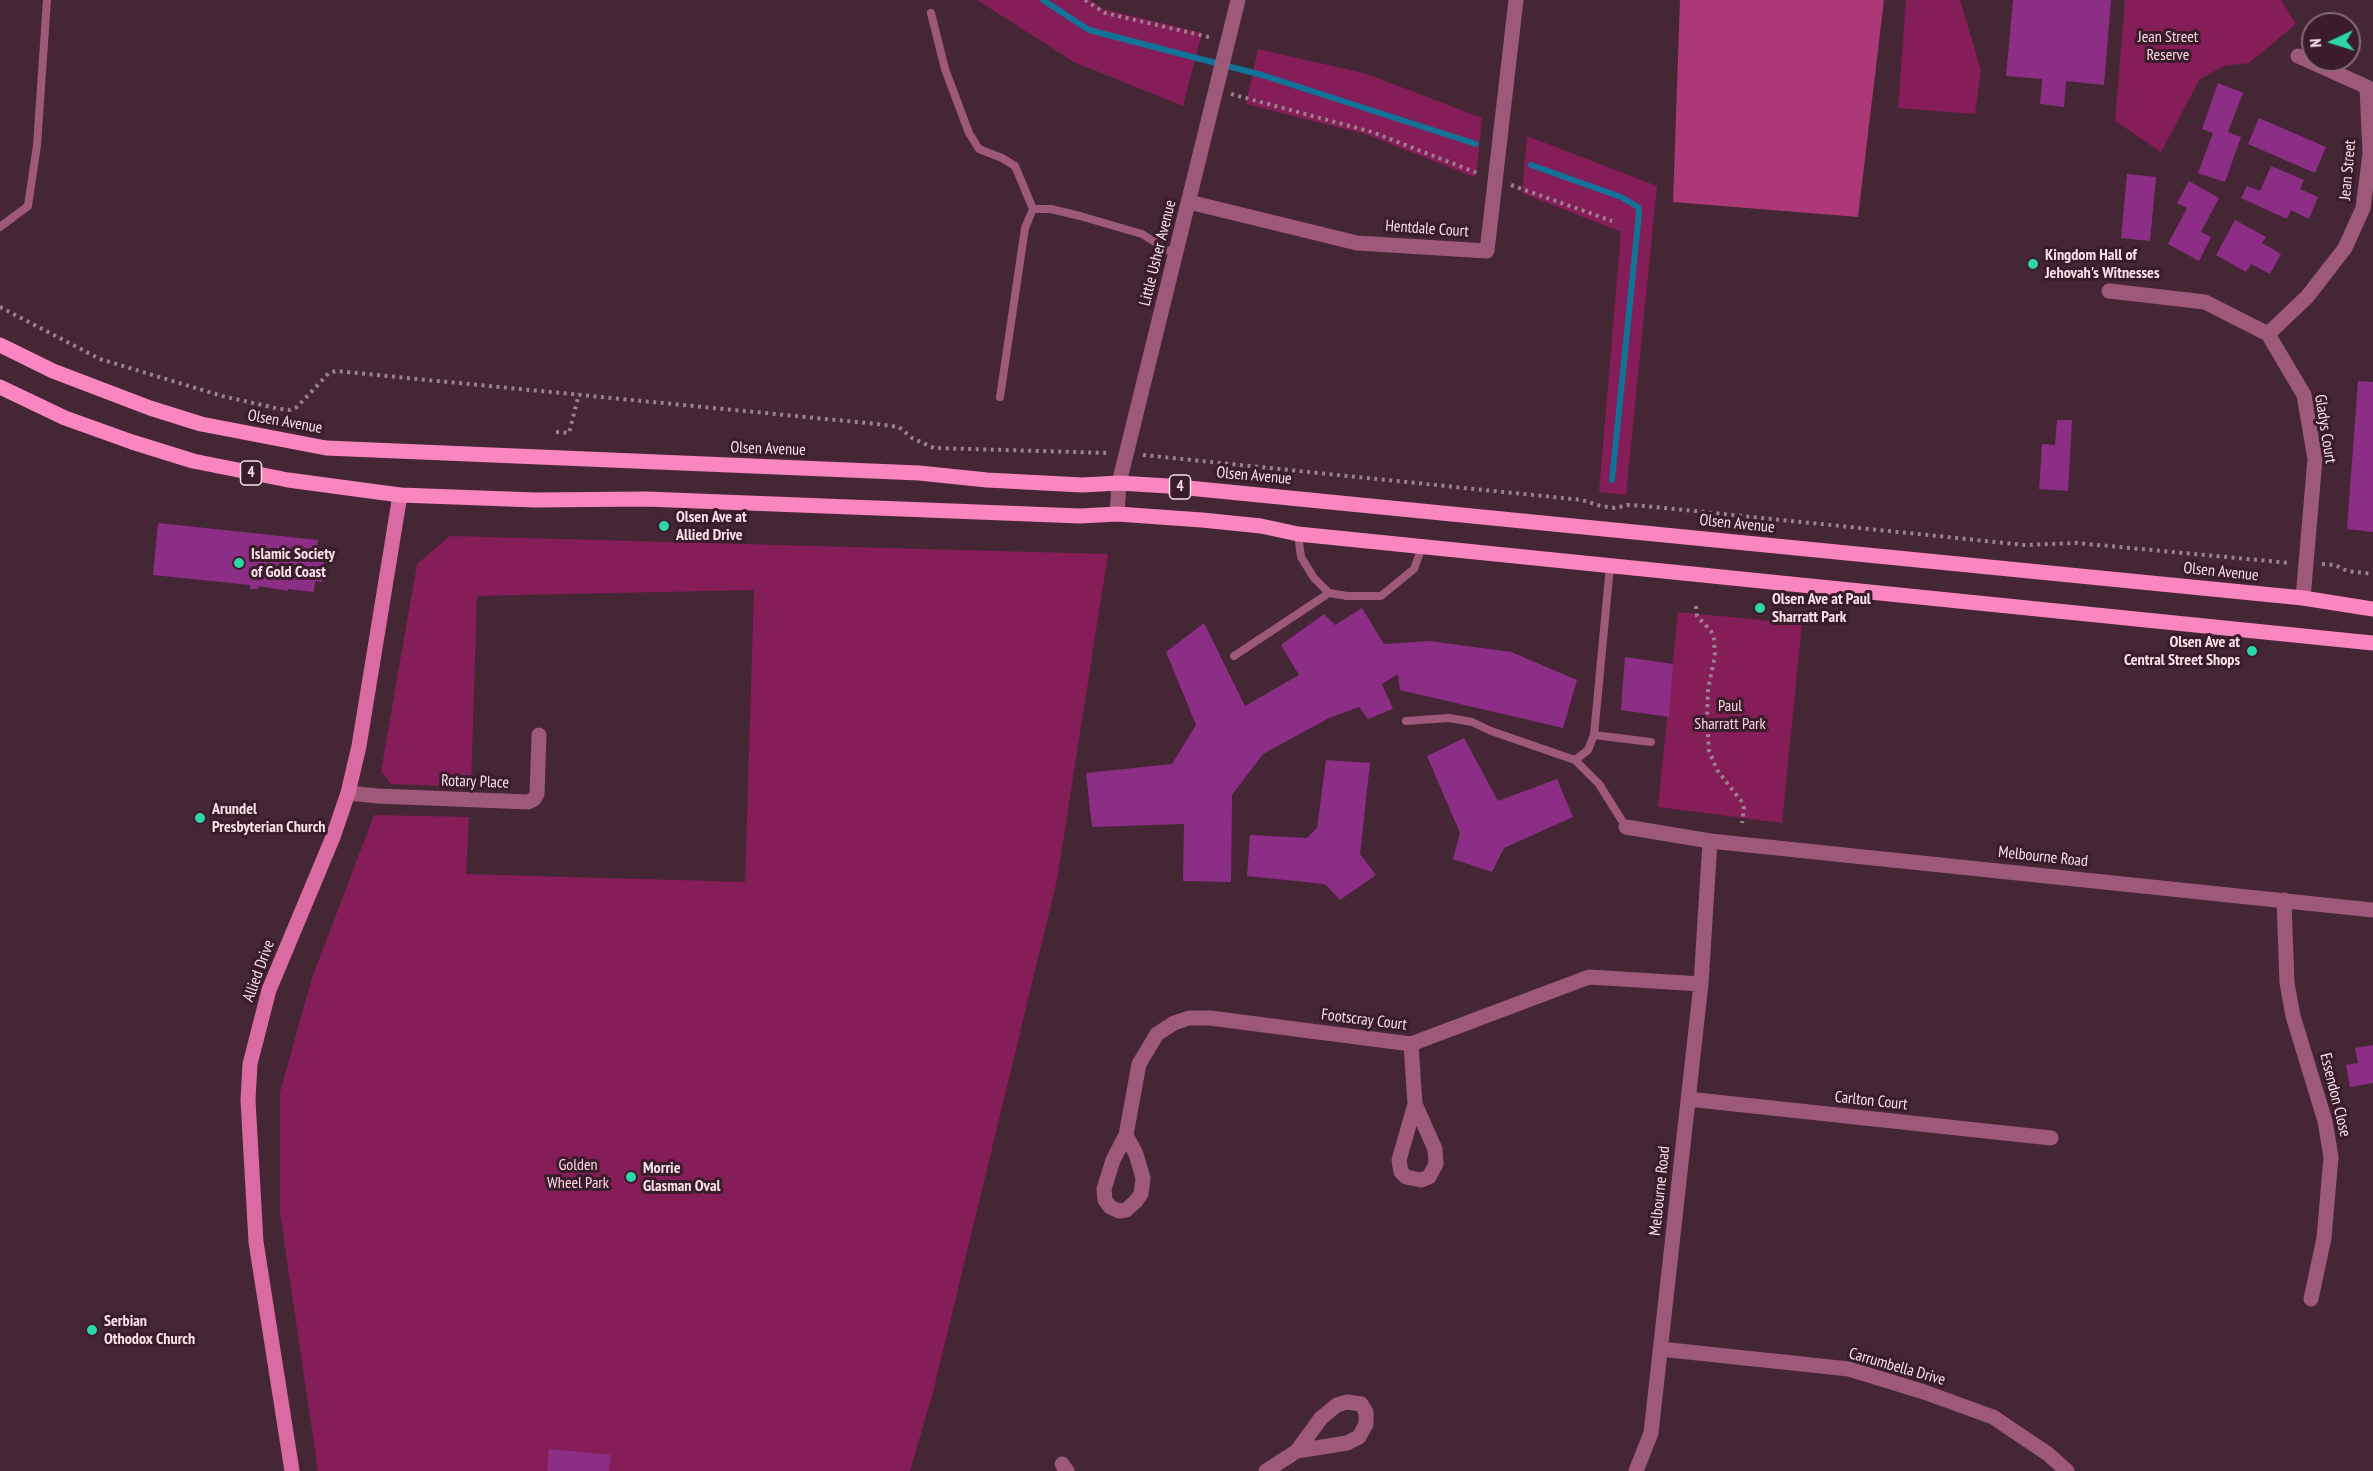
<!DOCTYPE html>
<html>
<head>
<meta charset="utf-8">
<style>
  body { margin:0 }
  #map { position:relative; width:2373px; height:1471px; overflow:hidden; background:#452634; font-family:"PT Sans Narrow",sans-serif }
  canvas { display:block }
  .north { position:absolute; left:2301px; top:12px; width:60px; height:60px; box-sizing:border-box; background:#3a1c2a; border:2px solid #866b77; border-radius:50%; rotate:266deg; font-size:16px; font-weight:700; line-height:24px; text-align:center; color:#f7e2ea }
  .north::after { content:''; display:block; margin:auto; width:21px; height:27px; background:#2ed4aa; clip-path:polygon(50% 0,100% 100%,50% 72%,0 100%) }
</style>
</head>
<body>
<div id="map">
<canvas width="2373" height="1471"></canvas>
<div class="north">N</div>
</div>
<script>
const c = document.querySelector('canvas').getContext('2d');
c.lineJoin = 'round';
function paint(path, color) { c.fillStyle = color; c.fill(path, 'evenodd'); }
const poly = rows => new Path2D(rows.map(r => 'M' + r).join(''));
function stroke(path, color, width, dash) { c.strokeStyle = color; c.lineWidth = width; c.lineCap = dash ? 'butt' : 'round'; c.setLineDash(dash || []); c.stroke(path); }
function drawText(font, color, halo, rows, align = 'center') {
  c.font = font + ' "PT Sans Narrow",sans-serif'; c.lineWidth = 6; c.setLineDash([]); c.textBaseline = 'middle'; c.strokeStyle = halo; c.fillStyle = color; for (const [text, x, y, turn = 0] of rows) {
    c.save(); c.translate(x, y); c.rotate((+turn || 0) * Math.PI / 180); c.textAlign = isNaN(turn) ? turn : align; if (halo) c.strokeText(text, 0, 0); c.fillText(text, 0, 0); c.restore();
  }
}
paint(poly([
  [977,0,1090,0,1103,9,1202,33,1183,106,1074,62],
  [1906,0,1960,0,1981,70,1975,114,1898,108],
  [2125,0,2281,0,2296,24,2249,63,2224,66,2200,79,2161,152,2115,121],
  [1258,49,1367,74,1482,118,1477,167,1474,177,1368,135,1246,104],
  [1527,136,1657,186,1626,495,1599,492,1621,232,1522,193],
  [450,536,1108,554,1057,880,933,1392,910,1471,318,1471,280,1213,280,1092,312,978,374,815,469,817,466,874,745,882,754,590,477,596,471,787,391,784,381,771,417,564],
  [1678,612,1802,624,1782,823,1658,807]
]), '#841d58');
paint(poly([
  [1680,0,1884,0,1858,217,1673,202]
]), '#ac3877');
stroke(poly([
  [1043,0,1089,30,1262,75,1476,144],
  [1531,165,1621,197,1638,207,1639,213,1612,480]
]), '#137297', 6);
paint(poly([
  [2013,0,2111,0,2104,85,2066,81,2064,107,2040,104,2042,79,2006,76],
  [2218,83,2243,93,2228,132,2241,137,2225,182,2198,173,2213,133,2202,129],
  [2259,118,2326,147,2315,173,2248,144],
  [2271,166,2304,180,2300,189,2318,197,2309,219,2291,210,2287,219,2241,198,2247,186,2260,191],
  [2127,174,2156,177,2150,241,2121,238],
  [2189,181,2219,198,2201,232,2211,237,2199,261,2168,244,2187,208,2177,203],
  [2235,220,2266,237,2262,243,2281,254,2270,274,2251,264,2246,272,2216,255],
  [2358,381,2373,382,2373,532,2347,529],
  [2057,420,2072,420,2068,491,2039,489,2042,444,2055,445],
  [158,523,318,540,317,551,325,551,322,582,315,581,314,592,288,589,288,591,259,586,258,589,250,589,250,585,153,575],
  [1362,608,1384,644,1429,641,1511,652,1577,680,1563,728,1400,690,1398,674,1382,684,1393,709,1368,719,1359,707,1329,718,1263,754,1232,795,1231,882,1183,881,1184,824,1092,827,1086,773,1172,764,1196,725,1166,652,1204,623,1245,706,1299,675,1281,645,1324,614,1335,625],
  [1625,657,1673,664,1669,717,1621,710],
  [1464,738,1498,801,1557,779,1573,817,1504,848,1492,872,1453,859,1460,833,1427,756],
  [1326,760,1370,763,1360,854,1376,875,1340,900,1325,884,1247,876,1250,835,1307,838,1317,828],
  [2373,1045,2373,1083,2350,1087,2346,1065,2358,1063,2355,1048],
  [549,1449,611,1455,609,1471,547,1471]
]), '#8c2e86');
stroke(poly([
  [1085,0,1105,13,1213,38],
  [1231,94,1372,132,1480,174],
  [1511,185,1612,221],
  [0,307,100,359,222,396,280,409,290,410,297,407,329,373,336,371,877,424,899,427,912,438,934,448,1109,453],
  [556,432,569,433,579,394],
  [1143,455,1582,500,1601,506,1615,508,1628,505,1645,506,2025,545,2077,543,2290,563],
  [2322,564,2335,565,2347,571,2373,574],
  [1696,606,1697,616,1711,631,1714,639,1715,656,1708,689,1707,721,1709,751,1717,770,1742,802,1744,809,1742,823]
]), '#9b818c', 4, [3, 4.5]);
stroke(poly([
  [931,13,945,69,969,133,979,149,1002,158,1015,166,1033,209],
  [0,227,28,206,37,145,47,0],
  [1000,397,1025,228,1033,209,1051,209,1080,216,1142,234,1175,255],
  [1610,566,1594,735,1651,742],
  [1329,593,1347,596,1381,596,1414,569,1422,547],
  [1234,656,1329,593,1314,578,1301,557,1298,534],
  [1406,721,1449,718,1472,722,1491,731,1575,760,1588,750,1594,735],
  [1575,760,1599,784,1626,827]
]), '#9e587a', 8);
stroke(poly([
  [1189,202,1357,243,1487,251,1516,0],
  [2109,291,2205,302,2268,334,2304,395,2315,459,2303,598],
  [2268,334,2307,297,2345,248,2363,208,2370,154,2367,87,2298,56],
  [1117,514,1119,483,1238,0],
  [348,793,378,796,528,802,534,799,537,794,539,735],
  [1626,827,1710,841,2373,910],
  [2284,900,2287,983,2293,1016,2325,1121,2331,1157,2324,1238,2311,1299],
  [1411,1044,1415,1104,1399,1160,1401,1172,1406,1177,1421,1180,1429,1177,1436,1164,1435,1149,1415,1104],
  [1688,1099,2051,1138],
  [1126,1135,1136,1154,1143,1178,1141,1194,1136,1201,1126,1210,1119,1211,1110,1207,1105,1200,1104,1189,1113,1160,1126,1135,1139,1064,1157,1034,1174,1023,1189,1018,1210,1018,1411,1044,1589,977,1701,984],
  [1660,1349,1849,1369,1924,1392,1993,1417,2048,1454,2067,1471],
  [1062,1464,1067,1471],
  [1266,1471,1297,1451,1321,1418,1337,1405,1347,1402,1361,1404,1366,1412,1366,1424,1359,1437,1347,1443,1297,1451],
  [1636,1471,1651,1433,1701,984,1710,841]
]), '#9e587a', 15);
stroke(poly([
  [292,1471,256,1242,248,1100,250,1064,269,990,333,837,348,793,359,746,400,495]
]), '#da6aa2', 15);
stroke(poly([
  [0,345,53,371,150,408,201,424,326,448,919,473,987,480,1082,485,1119,483,1168,486,2303,598,2373,609],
  [0,387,65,418,132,442,193,461,288,480,400,495,535,500,646,499,1080,516,1117,514,1202,520,1261,526,1298,534,2373,643]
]), '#f986bf', 15);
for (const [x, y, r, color] of [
  [2033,264,6,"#2ed4aa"],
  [664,526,6,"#2ed4aa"],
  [239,563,6,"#2ed4aa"],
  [1760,608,6,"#2ed4aa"],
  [2252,651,6,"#2ed4aa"],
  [200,818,6,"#2ed4aa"],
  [631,1177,6,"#2ed4aa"],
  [92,1330,6,"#2ed4aa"]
]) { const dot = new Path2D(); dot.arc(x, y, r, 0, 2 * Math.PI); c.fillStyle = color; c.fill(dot); stroke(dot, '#3a1c2a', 2); }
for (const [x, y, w] of [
  [251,473,21],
  [1180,487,21]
]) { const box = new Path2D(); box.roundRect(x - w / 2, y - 12, w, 24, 4.5); c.fillStyle = '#3a1c2a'; c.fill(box); stroke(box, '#f7e2ea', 1.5); }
drawText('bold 15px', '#f7e2ea', null, [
  ["4",251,473],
  ["4",1180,487]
]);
drawText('16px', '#f9d9e6', '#3a1c2a', [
  ["Jean Street",2168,37],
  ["Reserve",2168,55],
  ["Paul",1730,706],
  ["Sharratt Park",1730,724],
  ["Golden",578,1165],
  ["Wheel Park",578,1183]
]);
drawText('16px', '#f7e2ea', '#3a1c2a', [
  ["Jean Street",2348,170,-85],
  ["Hentdale Court",1427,229,4],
  ["Little Usher Avenue",1158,253,-76],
  ["Olsen Avenue",285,422,10],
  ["Gladys Court",2325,429,81],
  ["Olsen Avenue",768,449,2],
  ["Olsen Avenue",1254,476,5],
  ["Olsen Avenue",1737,524,6],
  ["Olsen Avenue",2221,572,6],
  ["Rotary Place",475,782,2],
  ["Melbourne Road",2043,857,6],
  ["Allied Drive",259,971,-70],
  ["Footscray Court",1364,1020,7],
  ["Essendon Close",2335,1095,76],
  ["Carlton Court",1871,1101,6],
  ["Melbourne Road",1660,1191,-84],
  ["Carrumbella Drive",1897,1367,16]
]);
drawText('bold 16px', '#f7e2ea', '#3a1c2a', [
  ["Kingdom Hall of",2045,255],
  ["Jehovah's Witnesses",2045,273],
  ["Olsen Ave at",676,517],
  ["Allied Drive",676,535],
  ["Islamic Society",251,554],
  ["of Gold Coast",251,572],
  ["Olsen Ave at Paul",1772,599],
  ["Sharratt Park",1772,617],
  ["Olsen Ave at",2240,642,"right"],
  ["Central Street Shops",2240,660,"right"],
  ["Arundel",212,809],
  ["Presbyterian Church",212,827],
  ["Morrie",643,1168],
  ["Glasman Oval",643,1186],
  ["Serbian",104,1321],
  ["Othodox Church",104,1339]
], 'left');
</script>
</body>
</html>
